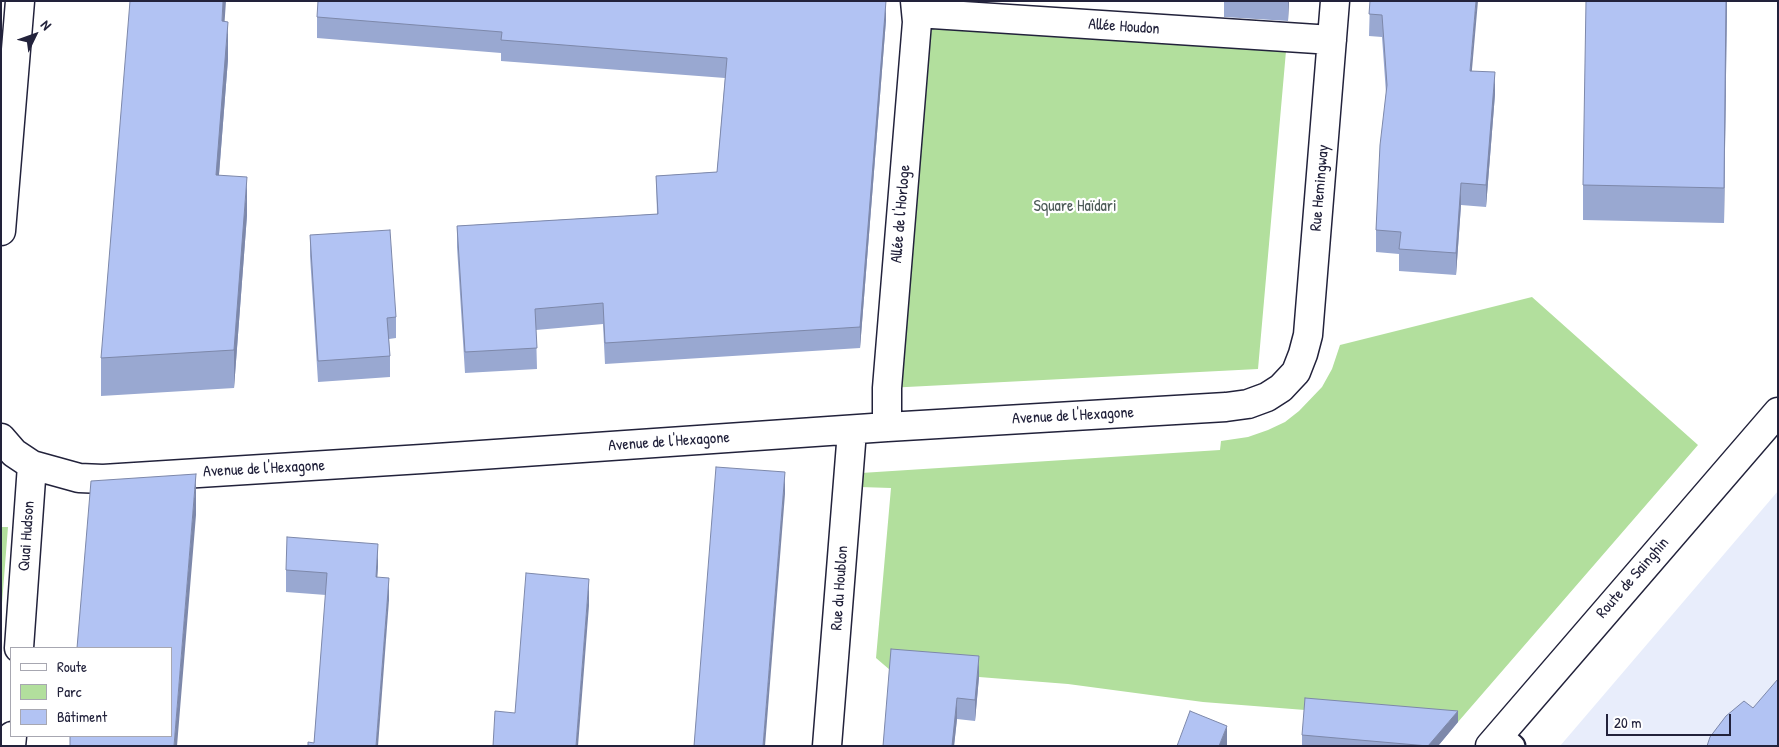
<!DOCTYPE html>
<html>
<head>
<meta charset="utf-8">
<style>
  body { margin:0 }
  #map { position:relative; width:1779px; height:747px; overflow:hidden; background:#fff; font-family:"Patrick Hand",sans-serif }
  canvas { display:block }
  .frame { position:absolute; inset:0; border:2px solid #22223b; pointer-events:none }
  .legend { position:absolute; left:10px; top:647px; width:162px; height:90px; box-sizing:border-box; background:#fff; border:1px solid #a7a7b1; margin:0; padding:6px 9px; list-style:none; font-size:15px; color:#22223b }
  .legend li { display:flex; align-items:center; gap:10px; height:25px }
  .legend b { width:25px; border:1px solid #a7a7b1 }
  .north { position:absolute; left:10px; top:10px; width:50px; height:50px; -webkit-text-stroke:4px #fff; paint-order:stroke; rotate:48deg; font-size:14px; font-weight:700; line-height:20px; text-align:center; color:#22223b }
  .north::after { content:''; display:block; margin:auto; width:18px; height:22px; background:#22223b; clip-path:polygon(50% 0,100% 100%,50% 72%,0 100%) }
  .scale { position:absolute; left:1606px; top:714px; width:125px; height:22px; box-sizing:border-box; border:2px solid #22223b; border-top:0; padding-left:6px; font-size:15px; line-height:18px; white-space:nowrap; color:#22223b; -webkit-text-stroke:4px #fff; paint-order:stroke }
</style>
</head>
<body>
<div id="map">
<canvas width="1779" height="747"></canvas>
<div class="frame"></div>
<ul class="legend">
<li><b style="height:6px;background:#fff"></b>Route</li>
<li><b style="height:14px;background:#b2df9d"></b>Parc</li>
<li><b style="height:14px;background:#b2c3f3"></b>Bâtiment</li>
</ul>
<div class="north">N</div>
<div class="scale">20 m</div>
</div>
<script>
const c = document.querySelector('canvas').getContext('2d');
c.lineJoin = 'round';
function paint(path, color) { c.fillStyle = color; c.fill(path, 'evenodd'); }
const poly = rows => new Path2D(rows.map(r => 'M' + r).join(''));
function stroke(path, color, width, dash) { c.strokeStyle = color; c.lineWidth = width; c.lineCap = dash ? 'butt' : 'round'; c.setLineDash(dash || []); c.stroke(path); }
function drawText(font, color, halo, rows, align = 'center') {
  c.font = font + ' "Patrick Hand",sans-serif'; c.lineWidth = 4.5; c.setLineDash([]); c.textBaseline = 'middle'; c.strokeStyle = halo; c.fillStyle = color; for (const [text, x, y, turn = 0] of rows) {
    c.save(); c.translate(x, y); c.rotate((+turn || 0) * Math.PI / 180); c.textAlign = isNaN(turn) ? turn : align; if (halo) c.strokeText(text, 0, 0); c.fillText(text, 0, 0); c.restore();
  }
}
paint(poly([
  [1778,491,1778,746,1560,746]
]), '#e8edfb');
paint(poly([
  [917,22,1286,51,1258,369,887,388],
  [1532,297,1698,445,1458,722,1203,702,1068,684,890,670,876,658,891,488,860,487,861,473,1220,450,1221,441,1248,437,1268,430,1285,422,1299,411,1322,387,1332,369,1340,345],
  [1,527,8,527,1,616]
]), '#b2df9d');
const lane = poly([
  [1500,734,1514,746]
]);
const street = poly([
  [917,13,1332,40],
  [1,231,20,1],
  [887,427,887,388,917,22,915,1],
  [1,438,14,453,32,465,19,648],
  [32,465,79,478,103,479,422,459,887,427,1226,407,1248,404,1267,397,1281,388,1296,372,1303,354,1308,335,1335,1],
  [11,746,12,736],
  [827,746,852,431]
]);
const secondary = poly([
  [1490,746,1778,412]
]);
stroke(lane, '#22223b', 25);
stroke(street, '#22223b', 31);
stroke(secondary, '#22223b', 31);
stroke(lane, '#fff', 21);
stroke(street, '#fff', 28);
stroke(secondary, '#fff', 28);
paint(poly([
  [1224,1,1289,1,1288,21,1224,17],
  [1370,1,1472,71,1495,94,1486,207,1461,205,1456,275,1399,271,1399,254,1376,252,1376,230,1386,93,1382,37,1369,36],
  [1727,1,1724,223,1583,220,1583,185],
  [317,17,886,20,860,348,605,364,603,324,536,330,537,369,465,373,457,247,457,226,657,214,656,176,717,172,725,78,501,61,501,53,317,38],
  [224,21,228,59,219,175,247,215,234,388,101,396,101,358],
  [310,235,396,317,396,338,389,339,390,356,390,377,318,382,310,256],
  [378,566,377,577,389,600,314,743,326,595,286,592,286,570],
  [979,677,975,721,957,719,954,746,883,746],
  [1458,722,1438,746,1302,746,1302,735]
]), '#99a8d1');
paint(poly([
  [223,1,226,1,222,59,222,21],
  [886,1,886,20,860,348,860,327],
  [1288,1,1289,1,1288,21],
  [1476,1,1478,1,1470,92,1470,71],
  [1726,1,1727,1,1724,223,1724,188],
  [228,22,228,59,216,212,216,175],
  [1495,72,1495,94,1486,207,1486,185],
  [247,177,247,215,234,388,234,350],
  [1461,183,1461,205,1456,275,1456,253],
  [785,472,785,494,765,746,763,746],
  [196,474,196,515,177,746,174,746],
  [378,544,378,566,376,599,376,577],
  [389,578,389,600,378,746,376,746],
  [589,579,589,606,578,746,576,746],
  [979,656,979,677,975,721,975,700],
  [957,698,957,719,954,746,952,746],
  [1458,711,1458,722,1438,746,1428,746],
  [1227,726,1227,746,1219,746]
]), '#7d88aa');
const building = poly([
  [130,1,223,1,222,21,228,22,216,175,247,177,234,350,101,358,130,1],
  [318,1,886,1,860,327,605,343,603,303,535,309,537,348,465,352,457,226,658,214,656,176,717,172,727,58,501,40,502,32,317,17,318,1],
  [1370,1,1476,1,1470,71,1495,72,1486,185,1461,183,1456,253,1399,249,1401,232,1376,230,1380,145,1387,85,1382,15,1369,14,1370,1],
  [1586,1,1726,1,1724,188,1583,185,1586,1],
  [390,230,396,317,387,318,390,356,318,361,310,235,390,230],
  [716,467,785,472,763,746,694,746,716,467],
  [196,474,174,746,70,746,70,736,171,736,171,648,77,648,91,481,196,474],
  [287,537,378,544,376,577,389,578,376,746,308,746,308,742,314,743,327,573,286,570,287,537],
  [526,573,589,579,576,746,493,746,495,711,515,713,526,573],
  [891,649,979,656,975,700,957,698,952,746,883,746,891,649],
  [1778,679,1778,746,1707,746,1710,737,1726,716,1744,701,1753,708,1778,679],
  [1305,698,1458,711,1428,746,1302,735,1305,698],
  [1190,711,1227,726,1219,746,1177,746,1190,711]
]);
paint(building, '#b2c3f3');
stroke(building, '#7d88aa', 1);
drawText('16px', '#22223b', '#fff', [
  ["Allée Houdon",1124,27,4],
  ["Rue Hemingway",1320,188,-85],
  ["Allée de l'Horloge",901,214,-85],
  ["Avenue de l'Hexagone",1073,416,-3],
  ["Avenue de l'Hexagone",669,442,-4],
  ["Avenue de l'Hexagone",264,469,-3],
  ["Quai Hudson",27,536,-86],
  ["Route de Sainghin",1633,578,-49],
  ["Rue du Houblon",840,588,-86]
]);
drawText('16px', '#4d5b58', '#fff', [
  ["Square Haïdari",1075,207]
]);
</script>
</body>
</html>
